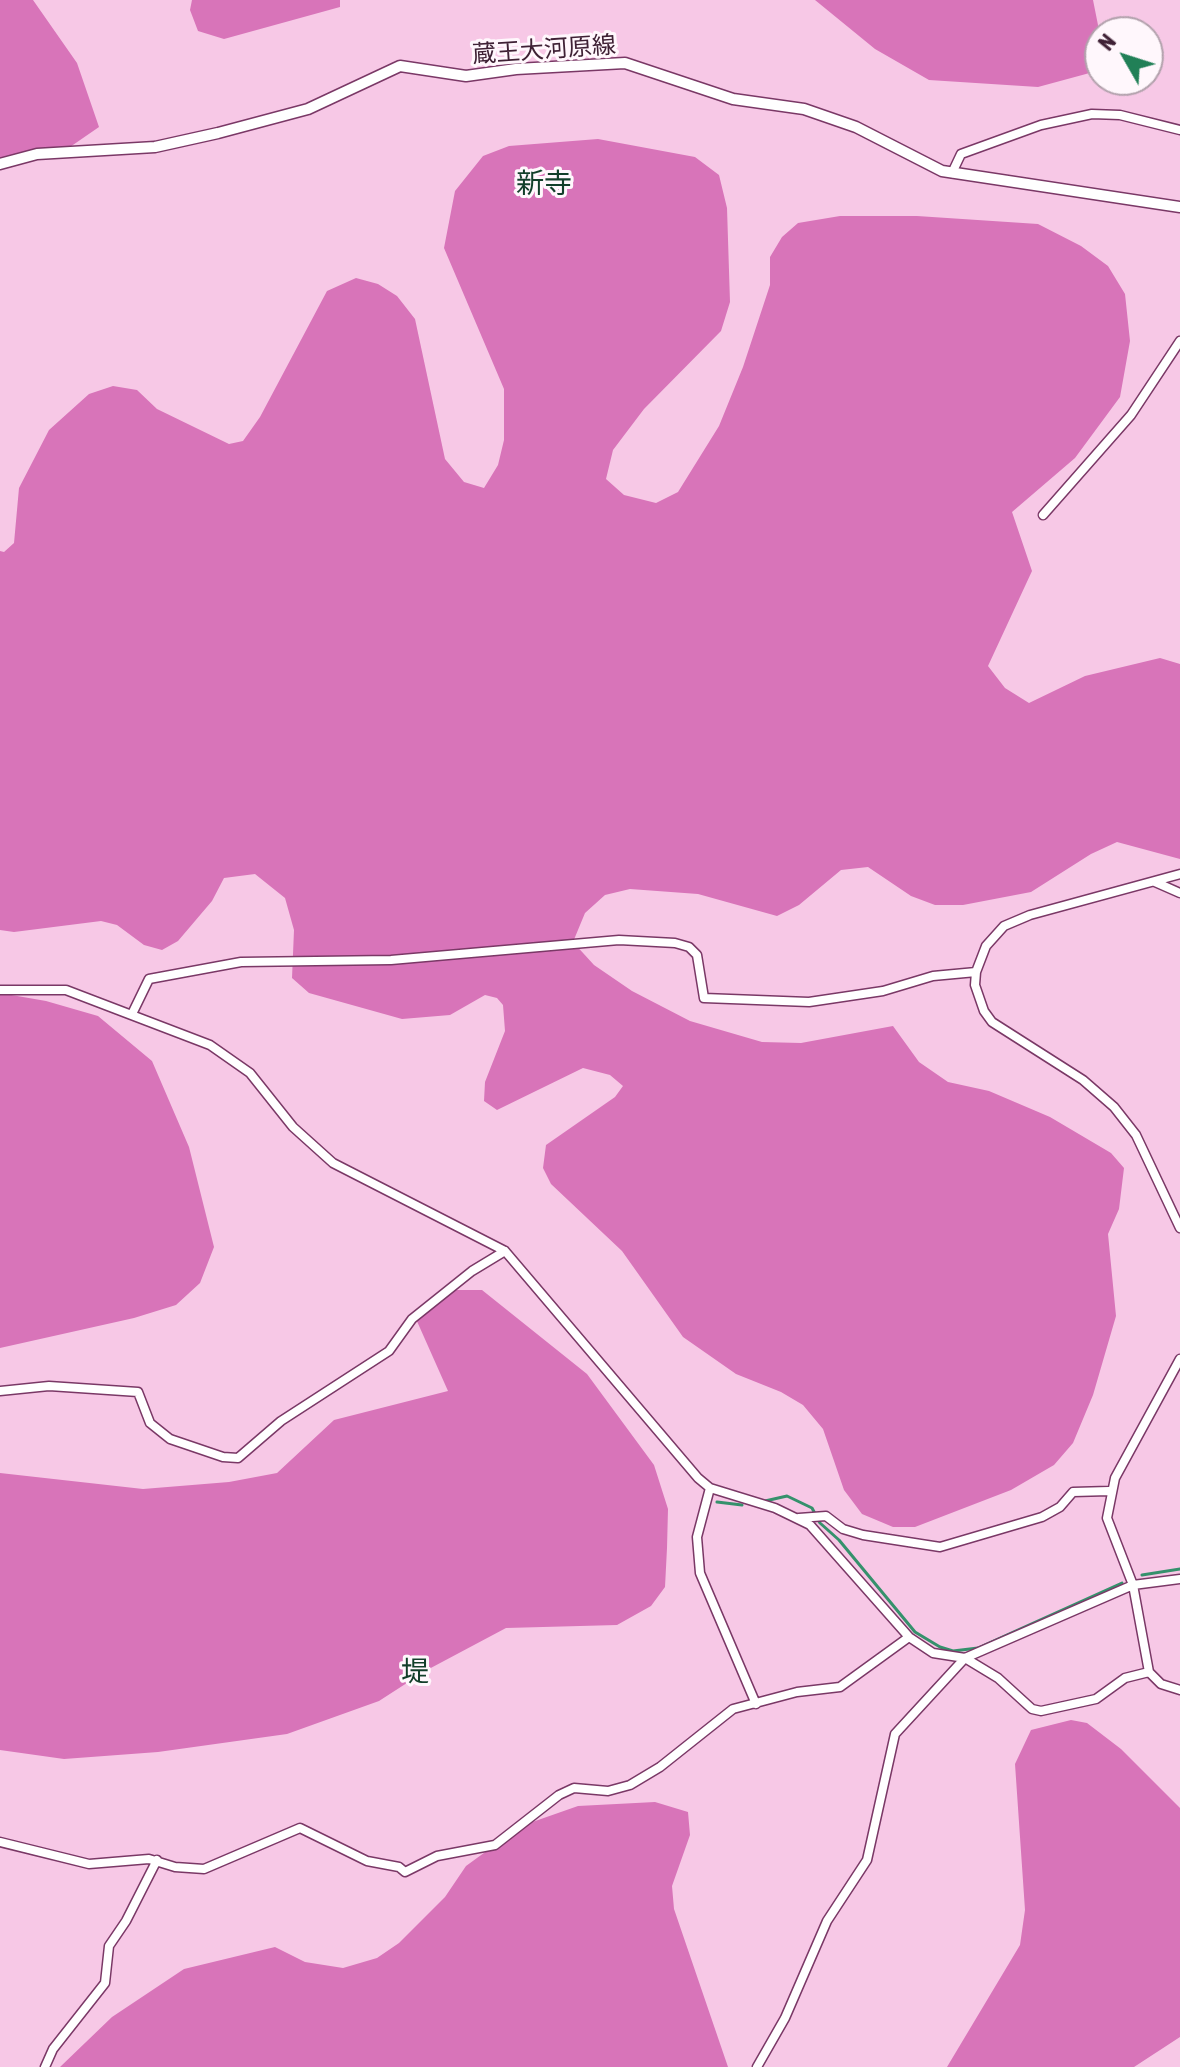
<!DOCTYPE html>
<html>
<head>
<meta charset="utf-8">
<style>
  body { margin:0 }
  #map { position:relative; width:1180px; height:2067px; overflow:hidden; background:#f7c8e6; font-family:"Asap Condensed",sans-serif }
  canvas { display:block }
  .north { position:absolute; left:1084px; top:16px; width:80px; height:80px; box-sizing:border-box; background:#fff7fc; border:2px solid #b2a1ac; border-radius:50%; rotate:309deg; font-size:22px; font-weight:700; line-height:32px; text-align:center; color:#3f2135 }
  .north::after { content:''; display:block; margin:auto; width:28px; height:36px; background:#218057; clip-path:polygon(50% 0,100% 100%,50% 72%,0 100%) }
</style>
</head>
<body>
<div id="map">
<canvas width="1180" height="2067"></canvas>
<div class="north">N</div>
</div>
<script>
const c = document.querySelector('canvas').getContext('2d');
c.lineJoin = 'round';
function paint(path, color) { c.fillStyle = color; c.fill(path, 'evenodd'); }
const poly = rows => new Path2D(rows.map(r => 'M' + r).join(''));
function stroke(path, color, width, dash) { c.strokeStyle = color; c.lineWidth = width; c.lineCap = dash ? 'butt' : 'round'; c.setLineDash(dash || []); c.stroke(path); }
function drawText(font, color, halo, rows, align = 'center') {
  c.font = font + ' "Asap Condensed","Noto Sans JP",sans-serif'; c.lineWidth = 6; c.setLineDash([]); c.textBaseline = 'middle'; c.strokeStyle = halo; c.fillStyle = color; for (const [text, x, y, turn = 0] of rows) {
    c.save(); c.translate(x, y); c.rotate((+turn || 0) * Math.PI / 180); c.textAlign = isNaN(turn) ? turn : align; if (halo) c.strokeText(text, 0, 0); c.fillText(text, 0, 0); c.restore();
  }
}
paint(poly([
  [0,0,33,0,77,63,99,127,54,158,0,159],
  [192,0,340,0,340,7,224,39,198,31,190,10],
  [815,0,1093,0,1100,35,1100,66,1097,71,1038,87,929,80,875,49],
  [598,139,695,157,719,175,727,208,730,302,721,331,644,409,613,450,606,479,624,495,656,503,678,492,719,426,743,367,770,285,770,257,782,237,798,223,840,216,917,216,1038,224,1081,246,1108,266,1125,294,1130,341,1120,397,1075,458,1012,512,1032,571,988,666,1005,688,1029,703,1085,676,1160,658,1180,664,1180,859,1117,842,1091,854,1031,892,963,905,935,905,911,896,868,867,841,870,799,905,777,916,698,894,630,889,605,895,585,913,573,942,594,965,632,991,690,1021,762,1042,801,1043,893,1026,919,1062,948,1082,989,1091,1050,1117,1111,1153,1124,1168,1119,1209,1108,1234,1116,1316,1093,1395,1073,1443,1054,1465,1011,1490,915,1527,893,1527,862,1514,844,1490,823,1429,803,1405,781,1392,736,1374,683,1337,622,1251,551,1184,543,1168,546,1145,615,1097,623,1086,610,1075,583,1068,497,1110,484,1101,485,1082,505,1031,503,1005,497,998,485,995,450,1015,402,1019,309,993,292,978,294,930,285,898,255,874,224,878,212,901,178,941,162,950,144,945,117,925,101,921,14,932,0,930,0,551,4,552,14,543,19,488,49,430,89,394,113,386,137,390,157,409,229,444,243,441,260,417,327,291,356,278,378,284,397,296,415,319,445,459,464,482,484,488,498,465,504,440,504,389,444,248,455,191,483,156,509,146],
  [0,993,46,1001,98,1016,152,1061,189,1147,214,1247,200,1283,176,1305,134,1318,0,1348],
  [455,1290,482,1290,587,1374,654,1465,668,1509,667,1548,665,1587,651,1606,617,1625,506,1628,427,1670,379,1701,287,1734,158,1752,64,1759,0,1750,0,1473,143,1489,229,1482,277,1473,334,1420,448,1391,416,1319],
  [1071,1720,1087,1723,1121,1749,1180,1808,1180,2037,1134,2067,947,2067,1020,1945,1025,1910,1015,1764,1031,1730],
  [655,1802,688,1812,690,1835,672,1886,674,1909,728,2067,60,2067,112,2017,184,1969,275,1947,305,1962,343,1968,377,1958,399,1943,445,1897,466,1866,521,1826,578,1806]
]), '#d874b9');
stroke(poly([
  [765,1501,787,1496,812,1508,820,1523,839,1540,915,1632,940,1647,953,1651,978,1648,1122,1583],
  [717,1502,742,1505],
  [1142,1575,1180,1569],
  [903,1720,936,1684]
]), '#35916c', 3);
const minor = poly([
  [952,173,961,154,1041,125,1092,114,1120,115,1180,130],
  [1043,515,1131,415,1180,341],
  [1180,874,1030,915,1004,926,986,946,976,972,975,985,984,1011,992,1022,1083,1080,1114,1107,1136,1135,1180,1228],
  [1155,882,1180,893],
  [0,990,66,990,210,1045,250,1073,293,1127,333,1163,505,1251,698,1478,710,1488,775,1508,810,1525,909,1637,933,1653,965,1658,1133,1585,1180,1579],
  [132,1014,149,979,241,962,391,960,619,940,675,943,689,947,697,955,704,998,809,1002,883,991,933,976,976,972],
  [1180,1359,1115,1478,1107,1518,1133,1585,1149,1672,1161,1684,1180,1690],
  [0,1391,49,1386,138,1392,150,1423,170,1439,223,1457,238,1458,281,1421,389,1351,412,1319,472,1271,505,1251],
  [710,1488,697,1537,700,1573,756,1704],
  [799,1518,826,1516,843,1529,863,1535,940,1547,1042,1517,1060,1507,1073,1492,1109,1491],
  [0,1842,89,1864,149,1859,175,1867,204,1869,300,1828,367,1861,399,1867,405,1872,437,1856,495,1845,559,1795,574,1788,608,1791,630,1785,660,1767,733,1709,797,1692,840,1687,909,1637],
  [45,2067,53,2049,105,1983,109,1946,126,1921,157,1860],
  [757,2067,785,2018,827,1921,867,1860,895,1734,965,1658,998,1678,1032,1709,1041,1711,1096,1699,1125,1678,1149,1672]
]);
const major = poly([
  [0,164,37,154,155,147,218,133,308,109,400,66,466,76,516,69,625,63,733,99,804,109,856,127,942,171,1180,207]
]);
stroke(minor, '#7a3866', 11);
stroke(major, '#7a3866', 13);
stroke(minor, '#fff', 8);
stroke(major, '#fff', 10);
drawText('24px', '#3f2135', '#fff7fc', [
  ["蔵王大河原線",544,50,-4]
]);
drawText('28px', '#123e2a', '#fff7fc', [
  ["新寺",544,184],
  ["堤",415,1672]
]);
</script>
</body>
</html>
